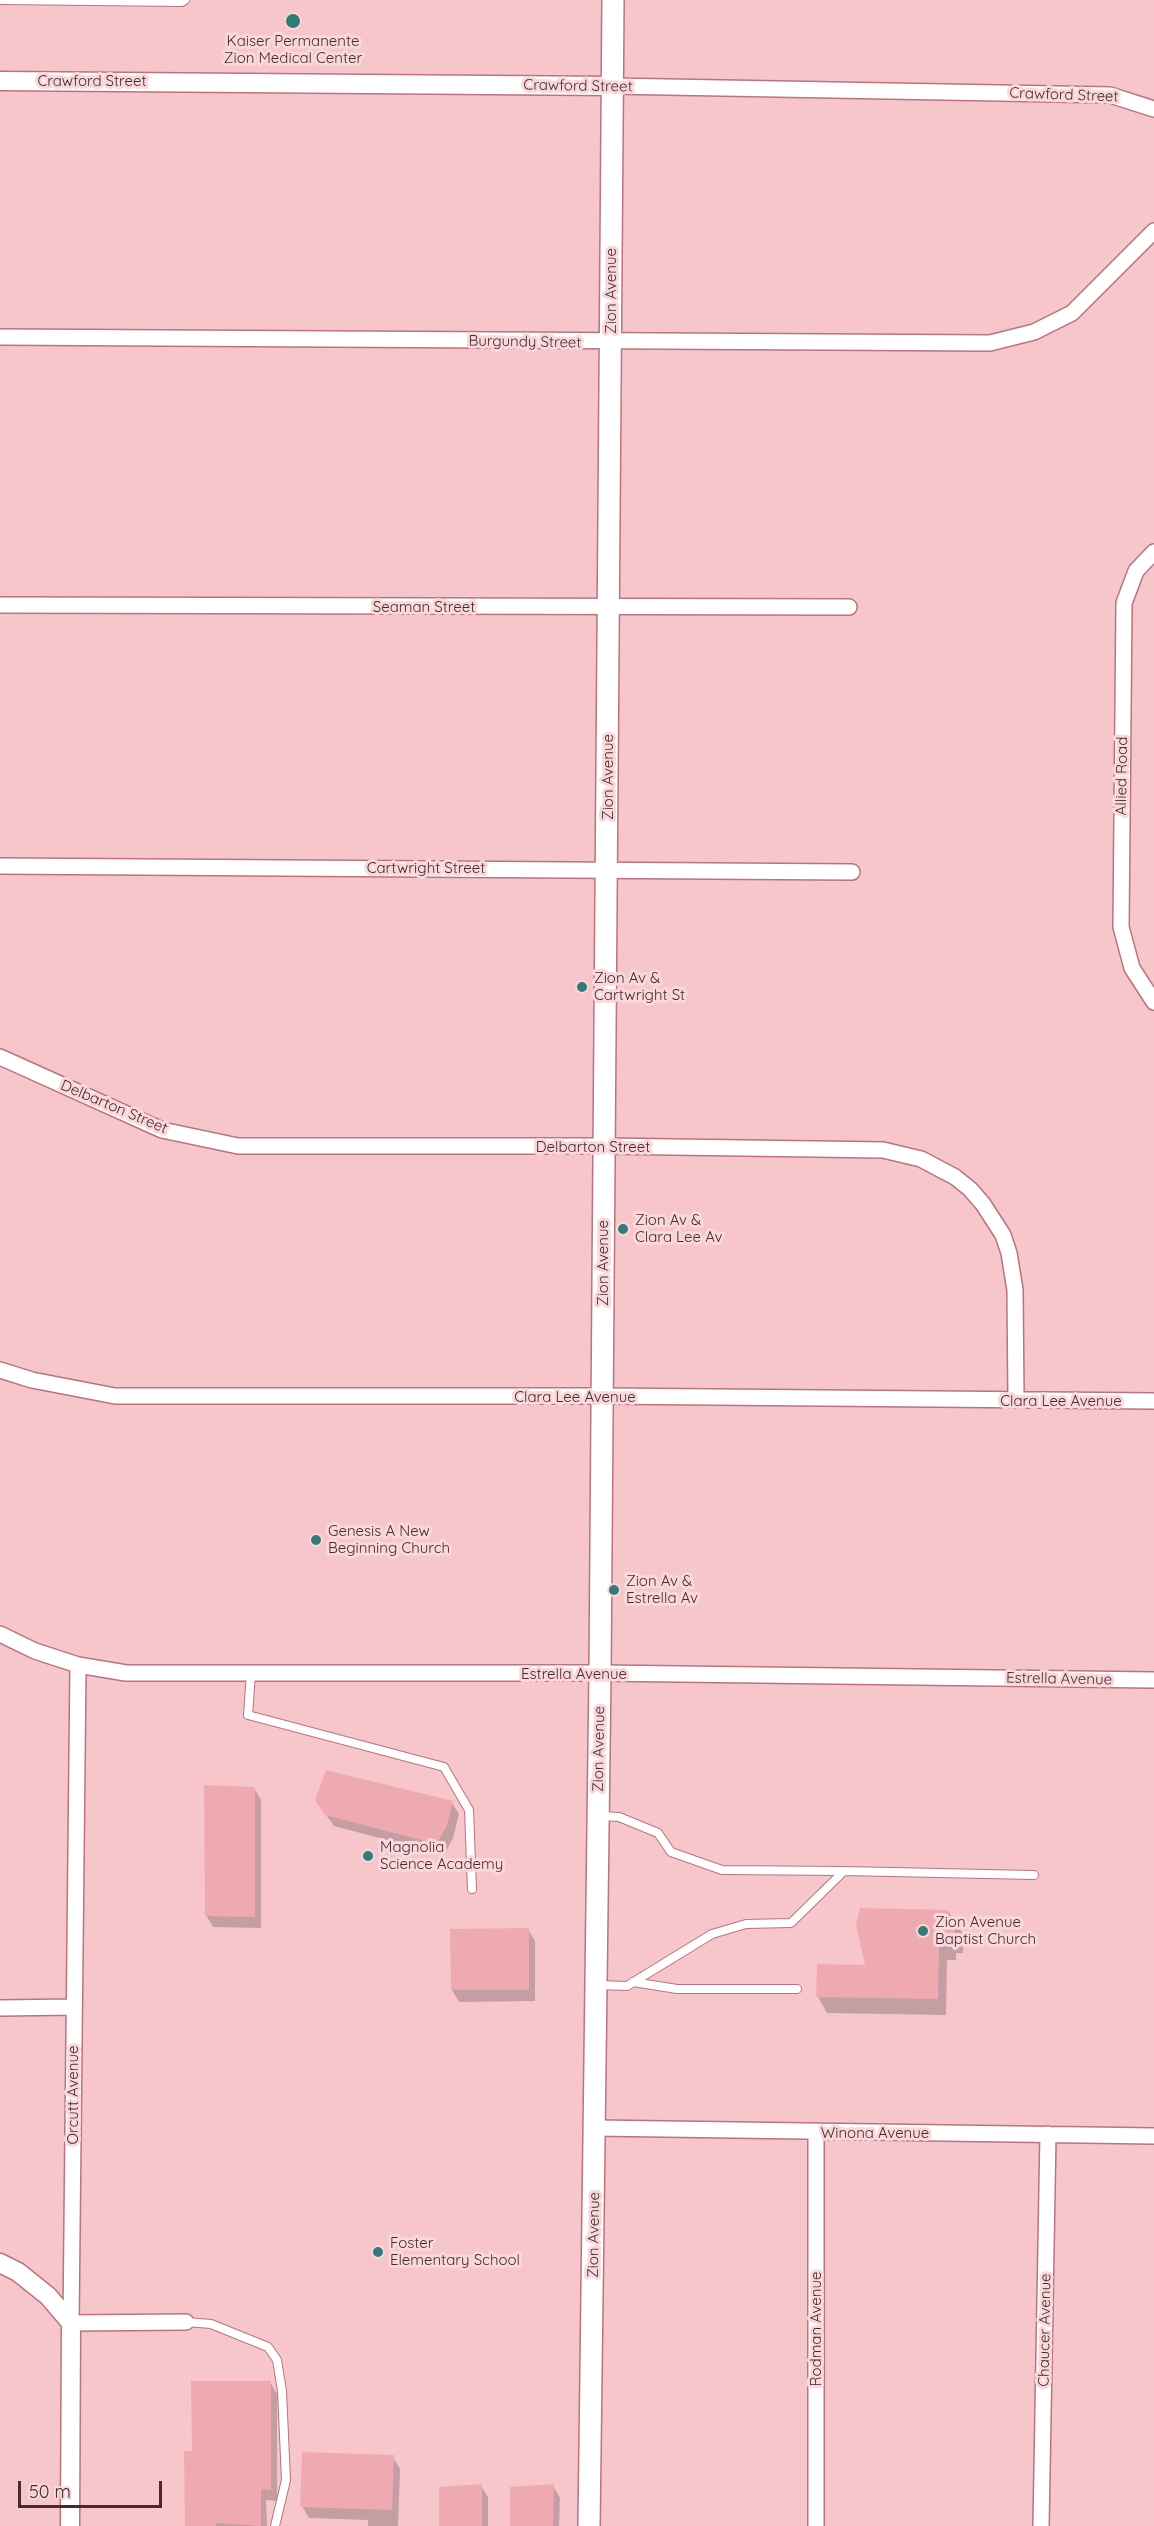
<!DOCTYPE html>
<html>
<head>
<meta charset="utf-8">
<style>
  body { margin:0 }
  #map { position:relative; width:1154px; height:2526px; overflow:hidden; background:#f6c6cb; font-family:Quicksand,sans-serif }
  canvas { display:block }
  .scale { position:absolute; left:18px; top:2481px; width:144px; height:27px; box-sizing:border-box; border:3px solid #482a2e; border-top:0; padding-left:8px; font-size:18px; line-height:21px; white-space:nowrap; color:#482a2e; -webkit-text-stroke:4px #f8d8db; paint-order:stroke }
</style>
</head>
<body>
<div id="map">
<canvas width="1154" height="2526"></canvas>
<div class="scale">50 m</div>
</div>
<script>
const c = document.querySelector('canvas').getContext('2d');
c.lineJoin = 'round';
function paint(path, color) { c.fillStyle = color; c.fill(path, 'evenodd'); }
const poly = rows => new Path2D(rows.map(r => 'M' + r).join(''));
function stroke(path, color, width, dash) { c.strokeStyle = color; c.lineWidth = width; c.lineCap = dash ? 'butt' : 'round'; c.setLineDash(dash || []); c.stroke(path); }
function drawText(font, color, halo, rows, align = 'center') {
  c.font = font + ' Quicksand,sans-serif'; c.lineWidth = 6; c.setLineDash([]); c.textBaseline = 'middle'; c.strokeStyle = halo; c.fillStyle = color; for (const [text, x, y, turn = 0] of rows) {
    c.save(); c.translate(x, y); c.rotate((+turn || 0) * Math.PI / 180); c.textAlign = isNaN(turn) ? turn : align; if (halo) c.strokeText(text, 0, 0); c.fillText(text, 0, 0); c.restore();
  }
}
paint(poly([
  [254,1788,261,1800,261,1928,213,1927,206,1915],
  [452,1803,459,1814,453,1838,444,1855,334,1826,324,1812],
  [948,1911,963,1934,963,1953,956,1953,956,1960,947,1960,946,2015,827,2013,818,1997,867,1967],
  [528,1929,535,1941,535,2001,459,2002,452,1990,452,1930],
  [270,2382,277,2394,277,2501,266,2500,267,2526,186,2526,193,2453],
  [393,2457,400,2469,398,2526,368,2526,368,2520,309,2518,302,2506],
  [481,2486,488,2497,488,2526,440,2526],
  [553,2486,560,2498,559,2526,512,2526]
]), '#0003');
paint(poly([
  [326,1770,453,1801,447,1825,437,1844,325,1815,315,1800],
  [204,1785,255,1787,255,1917,205,1916],
  [860,1908,948,1910,948,1917,955,1917,955,1938,948,1938,948,1945,939,1945,938,1999,816,1997,817,1964,865,1965,856,1925],
  [529,1928,529,1990,451,1990,450,1929],
  [191,2381,271,2381,271,2490,261,2489,261,2526,216,2523,216,2526,185,2526,184,2451,192,2451],
  [302,2452,394,2455,392,2510,300,2507],
  [482,2484,482,2526,439,2526,439,2487],
  [554,2484,553,2526,510,2526,510,2487]
]), '#efaab1');
const service = poly([
  [0,0,182,2,185,0],
  [251,1673,248,1715,444,1767,469,1810,472,1889],
  [844,1871,1034,1875],
  [633,1982,677,1989,797,1989],
  [598,1985,627,1986,712,1934,746,1924,791,1923,844,1871,722,1870,671,1852,658,1833,619,1817,600,1816],
  [186,2322,211,2324,268,2347,277,2360,282,2391,286,2480,275,2526]
]);
const minor = poly([
  [612,86,1110,95,1154,109],
  [0,337,990,343,1034,332,1072,313,1154,231],
  [1154,552,1136,571,1124,603,1121,927,1132,968,1154,1002],
  [0,605,849,607],
  [0,866,852,872],
  [0,1057,162,1130,238,1146,604,1146,883,1150,921,1159,955,1177,970,1189,983,1204,1003,1235,1009,1253,1015,1290,1016,1400],
  [0,1370,32,1380,115,1396,603,1396,1154,1401],
  [0,1634,35,1651,78,1665,126,1673,600,1673,1154,1680],
  [78,1665,71,2323,186,2322],
  [0,2008,73,2007],
  [595,2128,1154,2136],
  [816,2526,816,2132],
  [1041,2526,1048,2134]
]);
const tertiary = poly([
  [0,81,612,86],
  [0,2263,18,2272,48,2296,71,2323,70,2526]
]);
const secondary = poly([
  [589,2526,600,1673,613,0]
]);
stroke(service, '#bb737c', 10);
stroke(minor, '#bb737c', 18);
stroke(tertiary, '#bb737c', 21);
stroke(secondary, '#bb737c', 24);
stroke(service, '#fff', 8);
stroke(minor, '#fff', 15);
stroke(tertiary, '#fff', 18);
stroke(secondary, '#fff', 21);
for (const [x, y, r, color] of [
  [293,21,8,"#337b79"],
  [582,987,6,"#337b79"],
  [623,1229,6,"#337b79"],
  [316,1540,6,"#337b79"],
  [614,1590,6,"#337b79"],
  [368,1856,6,"#337b79"],
  [923,1931,6,"#337b79"],
  [378,2252,6,"#337b79"]
]) { const dot = new Path2D(); dot.arc(x, y, r, 0, 2 * Math.PI); c.fillStyle = color; c.fill(dot); stroke(dot, '#f8d8db', 2); }
drawText('15px', '#482a2e', '#f8d8db', [
  ["Kaiser Permanente",293,41,"center"],
  ["Zion Medical Center",293,58,"center"],
  ["Zion Av &",594,978],
  ["Cartwright St",594,995],
  ["Zion Av &",635,1220],
  ["Clara Lee Av",635,1237],
  ["Genesis A New",328,1531],
  ["Beginning Church",328,1548],
  ["Zion Av &",626,1581],
  ["Estrella Av",626,1598],
  ["Magnolia",380,1847],
  ["Science Academy",380,1864],
  ["Zion Avenue",935,1922],
  ["Baptist Church",935,1939],
  ["Foster",390,2243],
  ["Elementary School",390,2260]
], 'left');
drawText('15px', '#482a2e', '#f8d8db', [
  ["Crawford Street",92,81],
  ["Crawford Street",578,86,1],
  ["Crawford Street",1064,95,2],
  ["Zion Avenue",611,291,-90],
  ["Burgundy Street",525,342,1],
  ["Seaman Street",424,607],
  ["Allied Road",1122,776,-89],
  ["Zion Avenue",608,777,-90],
  ["Cartwright Street",426,868],
  ["Delbarton Street",114,1107,23],
  ["Delbarton Street",593,1147],
  ["Zion Avenue",603,1263,-90],
  ["Clara Lee Avenue",575,1397],
  ["Clara Lee Avenue",1061,1401],
  ["Estrella Avenue",574,1674],
  ["Estrella Avenue",1059,1679,1],
  ["Zion Avenue",599,1749,-89],
  ["Orcutt Avenue",73,2095,-90],
  ["Winona Avenue",875,2133],
  ["Zion Avenue",594,2235,-89],
  ["Rodman Avenue",816,2329,-90],
  ["Chaucer Avenue",1045,2330,-89]
]);
</script>
</body>
</html>
